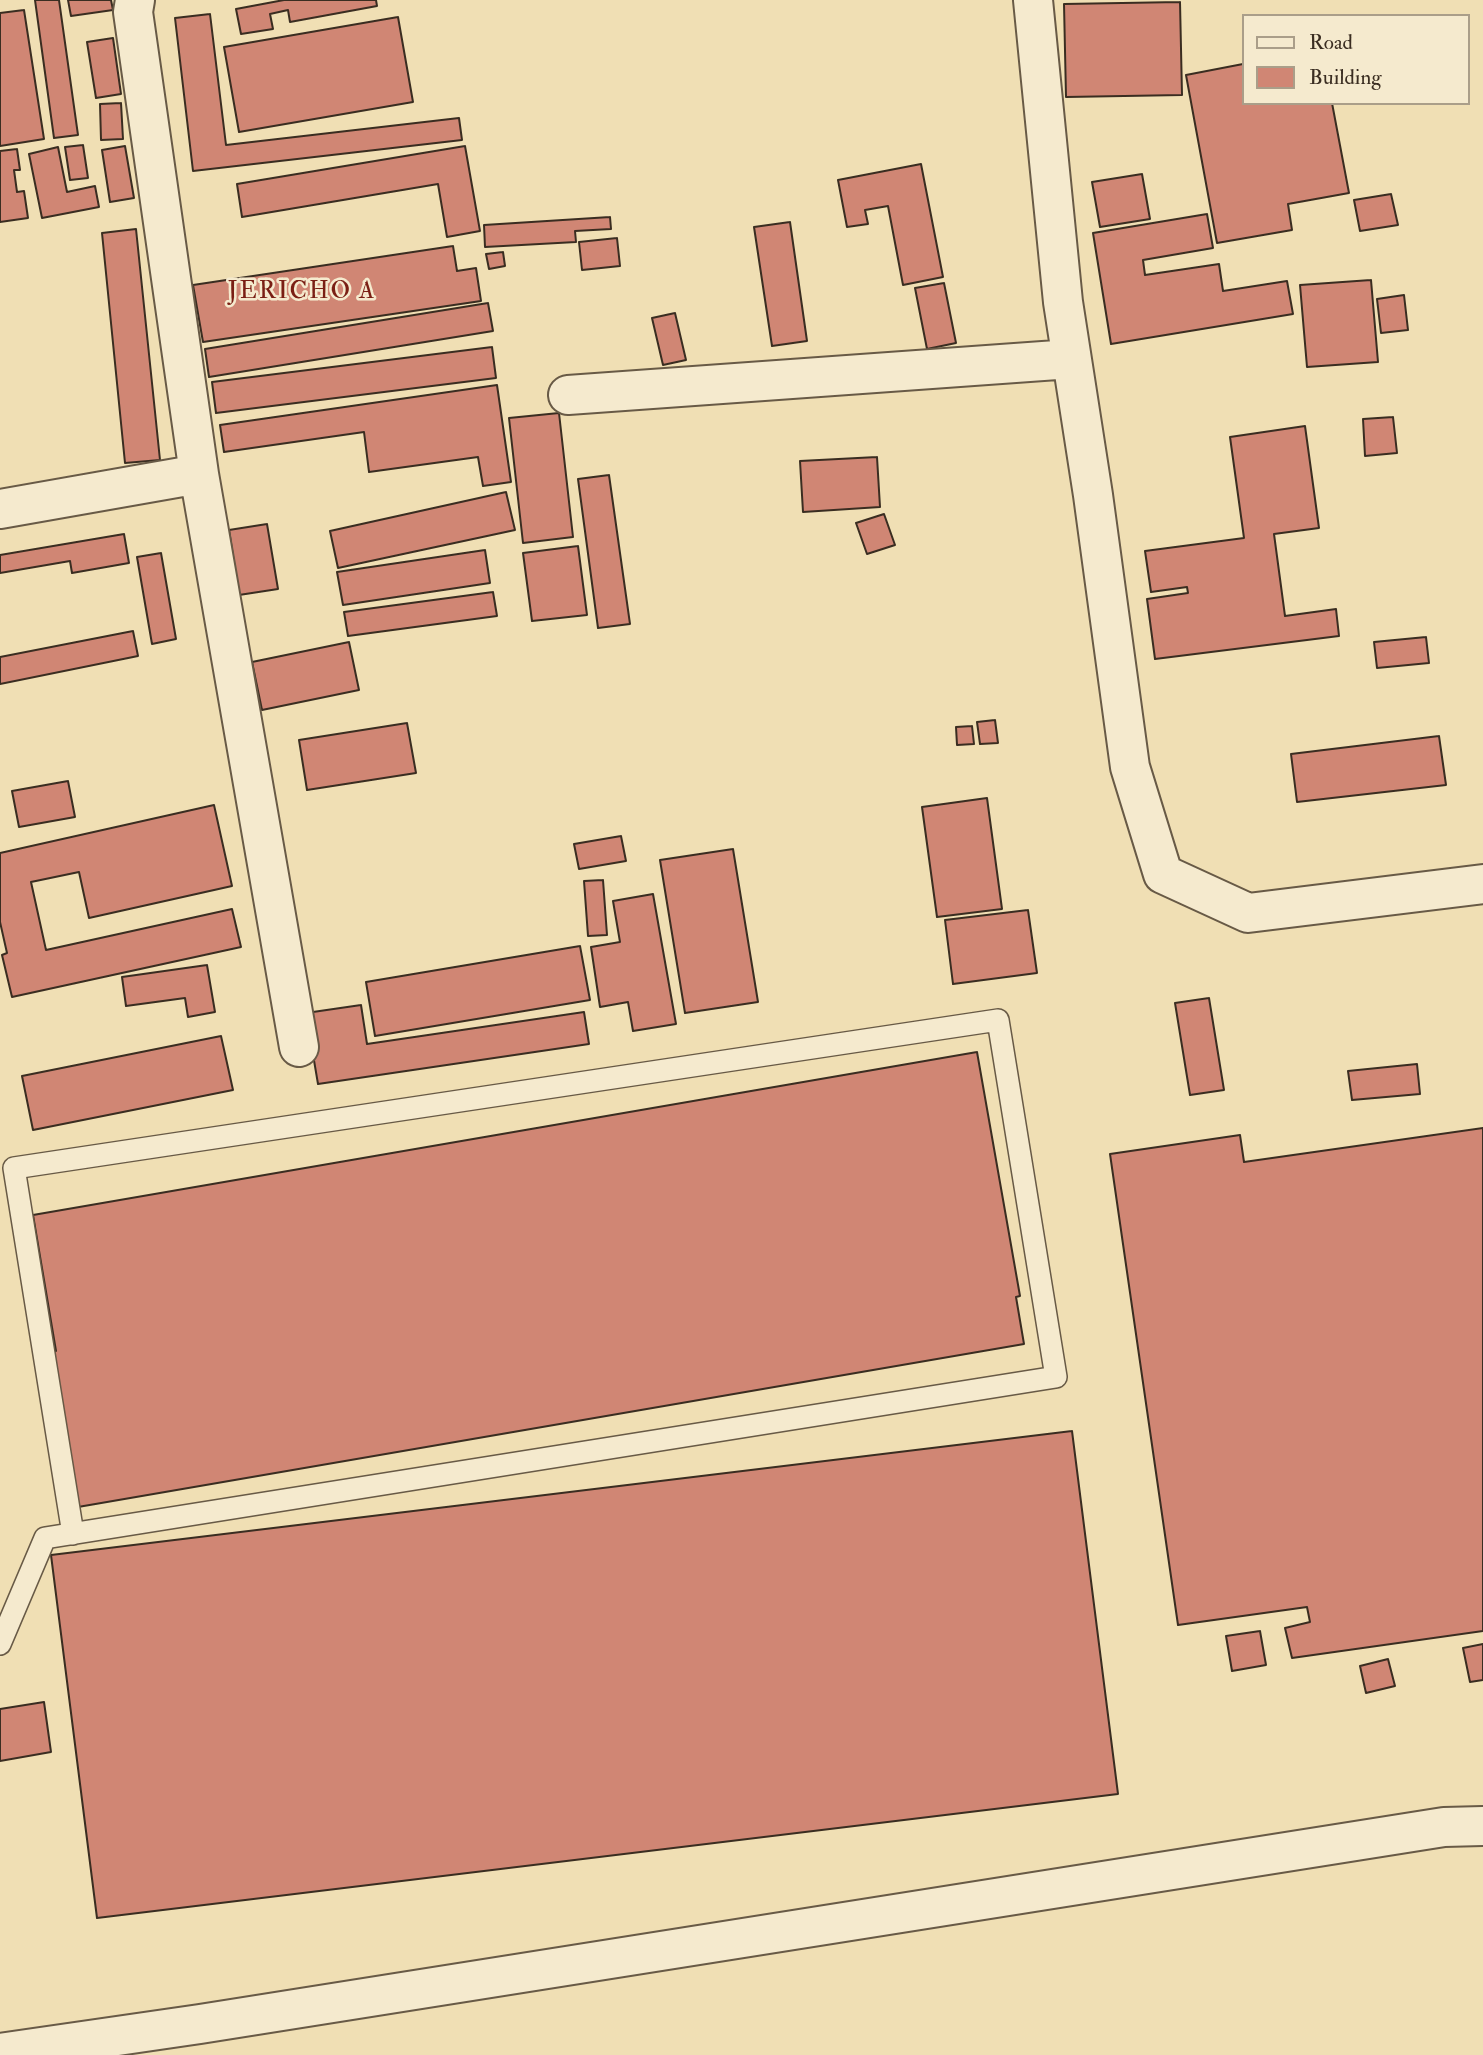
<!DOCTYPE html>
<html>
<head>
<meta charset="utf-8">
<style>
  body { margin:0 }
  #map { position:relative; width:1483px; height:2055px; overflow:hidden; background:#f0dfb4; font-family:"IM FELL Double Pica",serif }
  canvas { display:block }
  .legend { position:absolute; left:1242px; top:14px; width:228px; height:91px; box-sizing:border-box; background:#f5eace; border:2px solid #aa9e89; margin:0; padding:9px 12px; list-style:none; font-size:21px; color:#3a2d21 }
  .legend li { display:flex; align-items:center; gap:14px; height:35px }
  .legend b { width:35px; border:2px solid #aa9e89 }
</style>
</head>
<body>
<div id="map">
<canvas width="1483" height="2055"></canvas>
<ul class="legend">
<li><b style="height:9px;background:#f5eace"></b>Road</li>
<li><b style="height:19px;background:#d08674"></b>Building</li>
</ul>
</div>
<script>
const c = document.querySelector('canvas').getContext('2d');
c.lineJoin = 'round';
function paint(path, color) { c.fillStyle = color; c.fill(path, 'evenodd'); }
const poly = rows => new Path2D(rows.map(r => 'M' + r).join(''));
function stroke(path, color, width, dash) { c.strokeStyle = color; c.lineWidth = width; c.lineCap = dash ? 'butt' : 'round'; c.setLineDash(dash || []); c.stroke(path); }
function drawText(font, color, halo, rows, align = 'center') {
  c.font = font + ' "IM FELL Double Pica",serif'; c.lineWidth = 5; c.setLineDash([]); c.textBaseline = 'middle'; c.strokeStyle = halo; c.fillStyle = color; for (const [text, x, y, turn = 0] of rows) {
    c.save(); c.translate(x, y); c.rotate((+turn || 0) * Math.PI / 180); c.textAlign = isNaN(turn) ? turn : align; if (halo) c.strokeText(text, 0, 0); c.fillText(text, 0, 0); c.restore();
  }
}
const building = poly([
  [35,0,59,0,78,135,54,138,35,0],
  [68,0,111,0,113,10,71,16,68,0],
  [284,0,376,0,377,6,290,22,288,10,270,14,273,29,241,34,236,9,284,0],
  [1180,2,1182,95,1066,97,1064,4,1180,2],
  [24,10,44,139,0,146,0,13,24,10],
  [210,14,226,145,459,118,462,140,193,171,175,18,210,14],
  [398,17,413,102,239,132,224,47,398,17],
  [113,38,121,94,96,98,87,42,113,38],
  [1243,64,1243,103,1332,103,1349,193,1288,204,1292,230,1217,243,1186,75,1243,64],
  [121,103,123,139,101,140,100,104,121,103],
  [83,145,88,178,70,180,65,147,83,145],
  [125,146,134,198,110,202,102,150,125,146],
  [465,146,480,231,447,237,438,184,242,217,237,184,465,146],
  [58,147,67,192,95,186,99,207,42,218,29,154,58,147],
  [17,149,20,170,14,170,17,192,24,191,28,218,0,222,0,151,17,149],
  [921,164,943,277,903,285,888,206,865,210,868,224,847,227,838,180,921,164],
  [1142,174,1150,219,1100,227,1092,182,1142,174],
  [1391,194,1398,225,1360,231,1354,200,1391,194],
  [1207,214,1213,248,1143,260,1145,275,1219,264,1223,291,1287,281,1293,314,1111,344,1093,233,1207,214],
  [610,217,611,229,575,231,576,242,485,247,484,225,610,217],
  [790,222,807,341,772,346,754,227,790,222],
  [136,229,160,460,125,463,102,233,136,229],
  [617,238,620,266,582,270,579,242,617,238],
  [453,246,457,271,476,268,481,301,203,342,193,285,453,246],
  [503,252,505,266,489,269,486,254,503,252],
  [1371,280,1378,362,1307,367,1300,285,1371,280],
  [944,283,956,343,927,349,915,288,944,283],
  [1404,295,1408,330,1381,333,1377,299,1404,295],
  [488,303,493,331,209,377,205,349,488,303],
  [675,313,686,360,663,365,652,318,675,313],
  [492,347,496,378,216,413,212,382,492,347],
  [497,385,511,482,483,486,478,457,369,472,364,432,224,452,220,425,497,385],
  [559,413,573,537,523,543,509,418,559,413],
  [1393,417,1397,453,1365,456,1363,419,1393,417],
  [1305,426,1319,528,1274,534,1285,616,1336,609,1339,636,1155,659,1147,599,1188,593,1187,587,1151,592,1145,551,1244,538,1230,437,1305,426],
  [877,457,880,507,803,512,800,461,877,457],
  [609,475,630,624,598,628,578,479,609,475],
  [506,492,515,530,338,568,330,531,506,492],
  [884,514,895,545,867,554,856,523,884,514],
  [267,524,278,589,239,595,229,530,267,524],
  [124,534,129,563,72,573,70,561,0,573,0,555,124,534],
  [578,546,587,615,532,621,523,553,578,546],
  [485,550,490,583,343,605,337,572,485,550],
  [161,553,176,639,152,644,137,557,161,553],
  [493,592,497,616,348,636,344,612,493,592],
  [133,631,138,656,0,684,0,657,133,631],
  [1426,637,1429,663,1377,668,1374,642,1426,637],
  [349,642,359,690,262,710,252,662,349,642],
  [995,720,998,743,980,744,977,722,995,720],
  [407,723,416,773,307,790,299,740,407,723],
  [972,726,974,744,957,745,956,727,972,726],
  [1439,736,1446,785,1297,802,1291,754,1439,736],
  [68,781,75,817,19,827,12,791,68,781],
  [987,798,1002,909,937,917,922,807,987,798],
  [214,805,232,886,89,918,79,872,31,882,46,950,232,909,241,947,12,997,2,955,7,953,0,922,0,853,214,805],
  [621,836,626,861,579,869,574,844,621,836],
  [733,849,758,1002,685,1013,660,860,733,849],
  [603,880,607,935,588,936,584,881,603,880],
  [653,894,676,1024,633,1031,628,1002,600,1007,591,947,620,942,613,901,653,894],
  [1028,910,1037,973,953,984,945,920,1028,910],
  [580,946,590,1000,375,1036,366,982,580,946],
  [207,965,215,1012,188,1017,185,998,126,1006,122,977,207,965],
  [1209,998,1224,1090,1190,1095,1175,1003,1209,998],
  [361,1005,367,1044,584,1012,589,1044,318,1084,306,1013,361,1005],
  [221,1036,233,1090,33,1130,22,1076,221,1036],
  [977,1052,1020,1296,1016,1297,1024,1344,78,1507,51,1352,56,1351,33,1215,977,1052],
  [1417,1064,1420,1094,1352,1100,1348,1071,1417,1064],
  [1483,1128,1483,1631,1292,1658,1285,1628,1310,1622,1307,1607,1178,1625,1110,1154,1240,1135,1244,1162,1483,1128],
  [1072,1431,1118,1794,97,1918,51,1555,1072,1431],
  [1260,1631,1266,1665,1232,1671,1226,1636,1260,1631],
  [1483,1644,1483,1680,1470,1682,1463,1648,1483,1644],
  [1388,1659,1395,1686,1366,1693,1360,1666,1388,1659],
  [44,1702,51,1752,0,1761,0,1709,44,1702]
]);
paint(building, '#d08674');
stroke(building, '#3a2d21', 2);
const lane = poly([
  [0,1644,45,1538,1056,1377,998,1020,14,1168,73,1534]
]);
const street = poly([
  [1033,0,1063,302,1093,495,1130,767,1163,874,1248,913,1483,884],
  [568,395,1071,359],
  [199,474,299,1047],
  [0,509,199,474,133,12,135,0],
  [0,2053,200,2024,1444,1827,1483,1826]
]);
stroke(lane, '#685a46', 24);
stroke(street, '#685a46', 42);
stroke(lane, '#f5eace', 21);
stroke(street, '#f5eace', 38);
c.letterSpacing = '2px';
drawText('24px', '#7a1f14', '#f5eace', [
  ["JERICHO A",302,293]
]);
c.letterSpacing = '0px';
</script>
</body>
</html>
